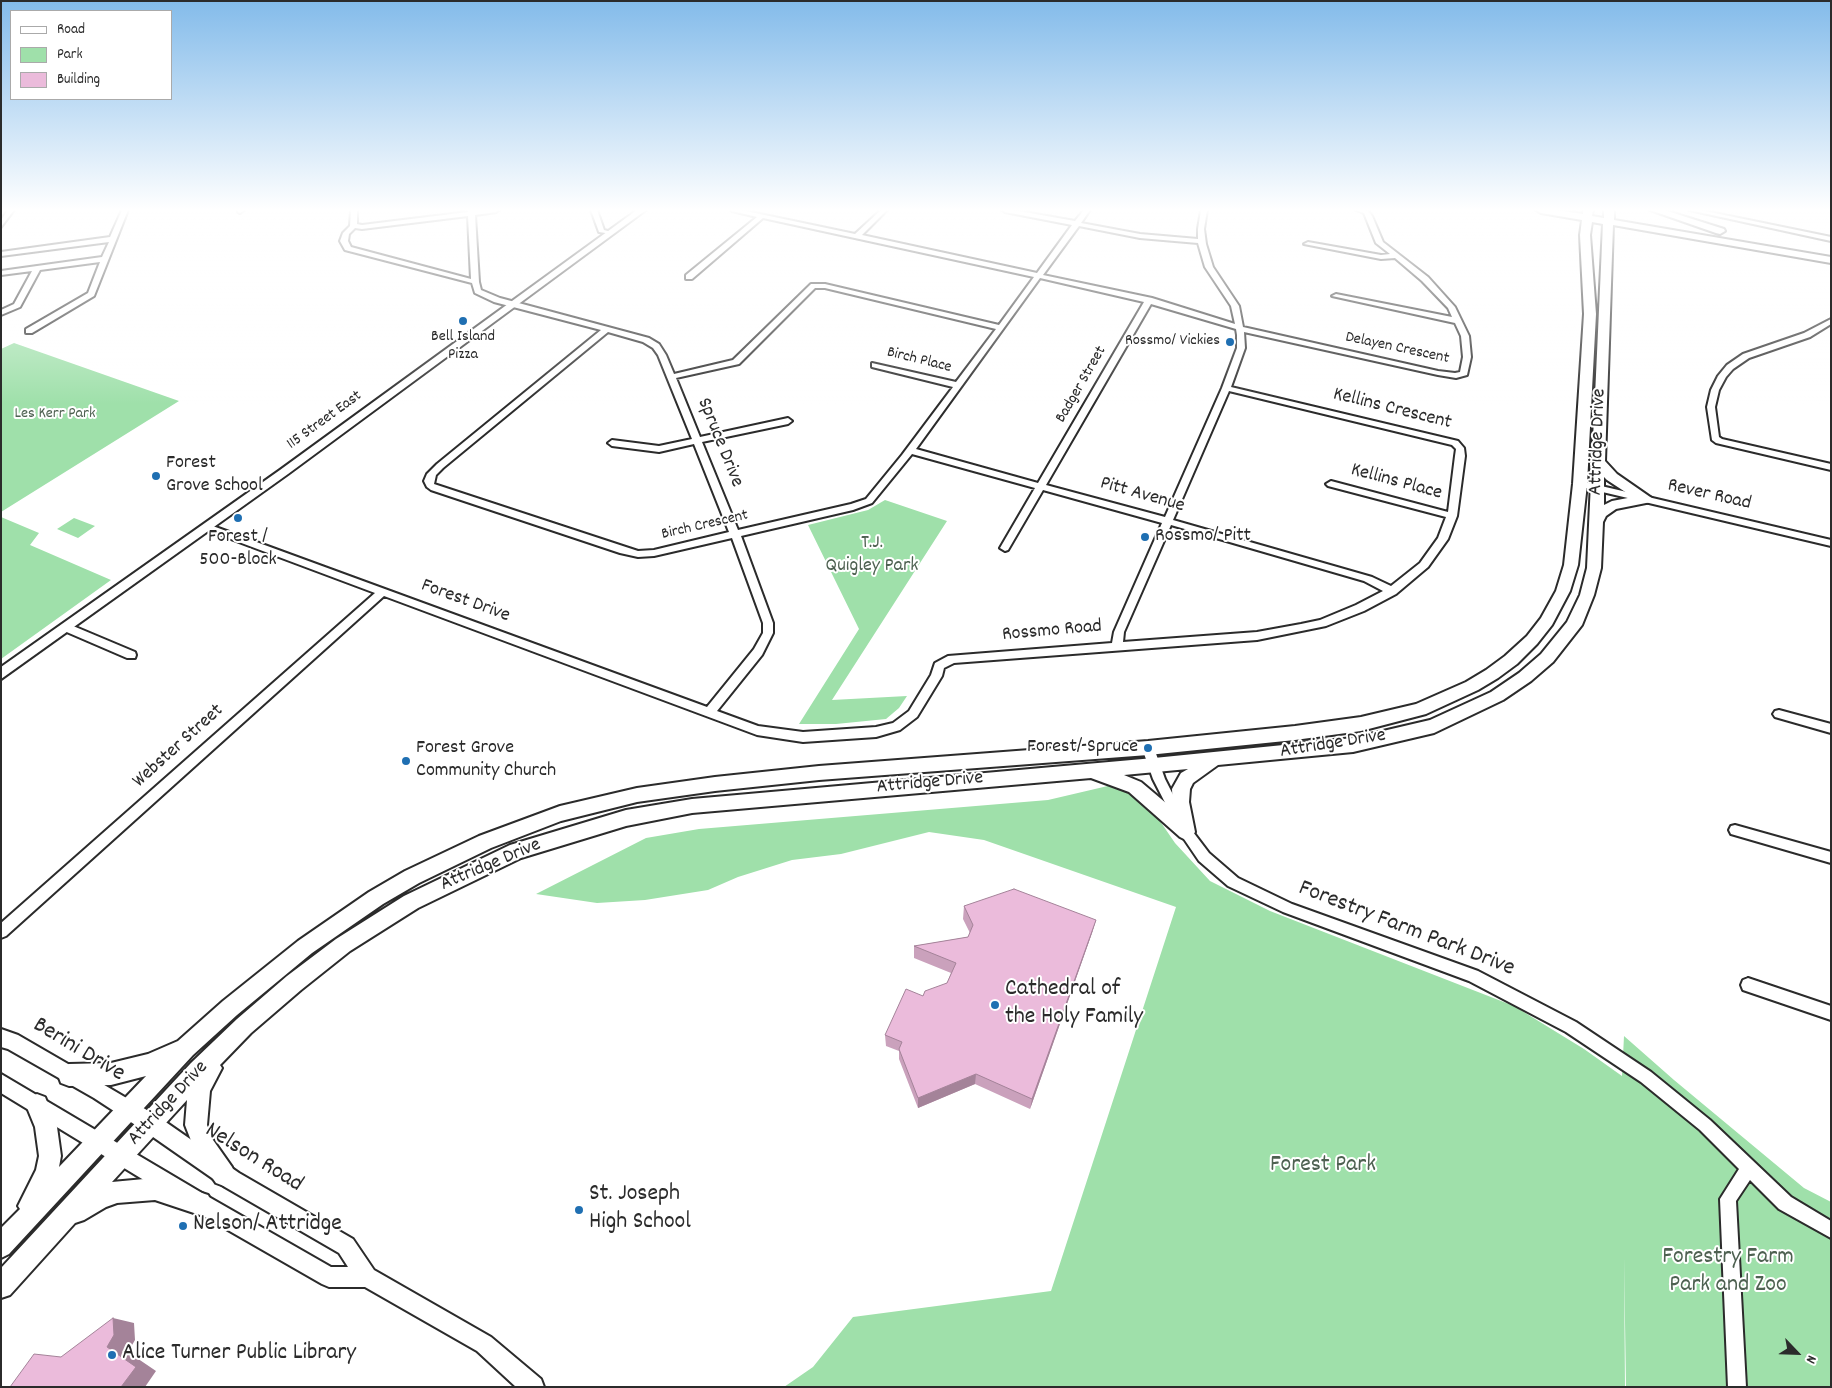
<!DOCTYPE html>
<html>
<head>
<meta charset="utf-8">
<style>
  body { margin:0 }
  #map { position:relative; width:1832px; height:1388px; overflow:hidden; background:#fff; font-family:Dekko,sans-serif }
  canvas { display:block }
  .frame { position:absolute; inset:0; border:2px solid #2b2b2b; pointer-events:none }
  .legend { position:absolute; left:10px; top:10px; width:162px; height:90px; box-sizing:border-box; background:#fff; border:1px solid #aaa; margin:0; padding:6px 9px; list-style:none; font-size:15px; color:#2b2b2b }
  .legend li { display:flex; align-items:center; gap:10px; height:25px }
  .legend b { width:25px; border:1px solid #aaa }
  .north { position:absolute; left:1772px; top:1328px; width:50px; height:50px; -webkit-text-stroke:4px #fff; paint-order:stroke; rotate:114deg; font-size:14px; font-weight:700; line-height:20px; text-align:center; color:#2b2b2b }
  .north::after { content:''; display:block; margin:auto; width:18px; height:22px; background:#2b2b2b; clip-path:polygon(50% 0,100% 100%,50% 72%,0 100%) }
</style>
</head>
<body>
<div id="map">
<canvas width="1832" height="1388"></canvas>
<div class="frame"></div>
<ul class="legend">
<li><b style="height:6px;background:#fff"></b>Road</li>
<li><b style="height:14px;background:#9fe0aa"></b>Park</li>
<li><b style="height:14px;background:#ebbbdb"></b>Building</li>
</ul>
<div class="north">N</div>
</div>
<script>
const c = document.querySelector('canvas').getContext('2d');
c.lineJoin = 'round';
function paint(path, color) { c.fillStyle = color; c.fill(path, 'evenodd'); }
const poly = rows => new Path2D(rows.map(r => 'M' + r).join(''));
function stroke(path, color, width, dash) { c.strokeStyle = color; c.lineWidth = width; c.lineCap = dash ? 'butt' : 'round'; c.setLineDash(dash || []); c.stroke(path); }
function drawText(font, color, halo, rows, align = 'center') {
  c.font = font + ' Dekko,sans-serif'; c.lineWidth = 4; c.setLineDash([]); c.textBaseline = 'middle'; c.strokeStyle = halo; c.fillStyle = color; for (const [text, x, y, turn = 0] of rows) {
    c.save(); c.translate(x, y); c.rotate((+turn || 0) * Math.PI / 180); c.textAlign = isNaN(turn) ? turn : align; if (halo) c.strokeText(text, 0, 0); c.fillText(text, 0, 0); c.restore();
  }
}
paint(poly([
  [14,343,179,401,1,512,1,349],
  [885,500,947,521,832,700,907,696,899,708,886,719,836,724,799,724,859,629,808,525,868,510],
  [1,517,39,533,30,545,111,580,1,659],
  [74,518,95,526,78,538,57,529],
  [1112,785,1123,788,1151,808,1175,843,1210,881,1270,911,1514,1006,1584,1049,1622,1076,1624,1036,1674,1080,1804,1188,1831,1202,1831,1387,1626,1387,1624,1257,1625,1387,784,1387,813,1367,853,1317,1051,1291,1176,907,984,840,929,832,841,854,792,860,738,877,708,890,645,900,597,903,536,894,646,838,699,829,1048,800]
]), '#9fe0aa');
const minor = poly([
  [8,210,14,210,1,227,1,220,8,210],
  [122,210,128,210,94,296,32,333,26,333,26,329,88,293,100,262,40,270,20,307,1,315,1,310,14,304,32,271,1,275,1,271,102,257,109,242,1,256,1,252,110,237,122,210],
  [238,210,244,210,240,213,238,212,238,210],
  [351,210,357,210,357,224,362,225,468,212,468,210,499,210,496,212,475,215,479,282,481,290,500,298,649,338,659,344,666,355,674,374,733,360,811,284,825,284,999,325,1034,277,763,218,692,279,686,279,686,275,757,217,732,211,731,210,741,210,855,234,881,210,887,210,862,235,1037,273,1072,225,1005,212,1002,210,1013,210,1075,221,1084,210,1090,210,1081,223,1140,234,1198,239,1198,229,1201,210,1207,210,1204,229,1206,244,1213,267,1239,306,1243,327,1438,371,1455,373,1460,372,1463,357,1461,336,1455,323,1332,296,1336,294,1452,317,1448,308,1422,281,1395,258,1381,259,1304,244,1308,242,1381,255,1390,254,1376,243,1364,213,1356,210,1365,210,1368,211,1372,216,1383,242,1428,277,1455,307,1469,336,1471,357,1467,375,1456,378,1438,375,1244,332,1245,348,1231,387,1458,441,1464,448,1465,456,1457,516,1448,539,1428,567,1396,594,1364,611,1326,626,1257,640,954,663,944,668,942,676,917,717,900,730,876,737,803,742,757,735,384,596,6,936,1,938,1,923,375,593,204,529,202,527,204,525,210,525,707,707,754,649,763,633,763,623,732,538,654,556,638,557,620,553,431,490,427,487,424,481,427,474,437,464,601,330,494,302,475,293,472,283,345,250,340,241,343,233,350,226,351,210],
  [468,216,471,279,351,247,348,241,349,234,355,228,362,229,468,216],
  [1079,226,1140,238,1198,243,1205,267,1231,306,1235,324,1152,298,1043,275,1079,226],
  [1040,278,1144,302,1038,483,916,449,1040,278],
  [815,288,825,288,996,329,956,382,872,363,872,367,953,387,902,455,866,499,851,504,738,530,702,442,788,424,792,421,788,418,700,437,676,378,739,364,815,288],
  [1151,304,1236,329,1237,335,1237,348,1222,388,1165,517,1046,485,1151,304],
  [608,332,643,342,653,348,658,355,692,439,659,446,612,440,608,443,612,446,659,452,694,444,729,532,654,550,638,551,434,484,436,475,443,468,608,332],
  [1229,391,1452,445,1456,449,1455,456,1448,512,1331,481,1326,484,1328,486,1446,517,1438,538,1420,563,1391,586,1372,577,1173,520,1229,391],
  [912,454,1035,488,1000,548,1005,551,1008,550,1043,490,1162,523,1114,632,1112,643,948,656,935,663,931,675,909,711,893,723,876,727,803,732,758,726,717,711,762,655,773,633,773,623,741,536,853,510,872,503,912,454],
  [1171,525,1364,581,1383,591,1356,605,1320,620,1301,624,1257,632,1123,642,1124,632,1171,525],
  [591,210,597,210,604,230,612,232,612,234,599,232,591,210],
  [1689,210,1700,210,1831,237,1831,241,1689,210],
  [1831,319,1831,324,1810,337,1749,358,1733,369,1726,377,1719,390,1715,407,1719,437,1722,439,1831,464,1831,470,1716,443,1712,440,1707,407,1711,390,1718,376,1727,365,1743,354,1804,333,1831,319],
  [1580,481,1831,540,1831,546,1577,486,1575,484,1580,481],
  [66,623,135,652,136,655,135,658,127,658,62,630,61,627,66,623],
  [1779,710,1831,724,1831,733,1775,717,1773,714,1775,711,1779,710],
  [1148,743,1152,745,1154,748,1165,779,1190,828,1209,853,1238,878,1292,904,1478,971,1576,1022,1651,1072,1710,1120,1791,1197,1831,1221,1831,1238,1779,1209,1750,1180,1736,1201,1746,1387,1728,1387,1720,1199,1739,1169,1700,1130,1641,1082,1566,1032,1469,981,1283,912,1228,886,1199,861,1182,836,1153,779,1142,748,1144,745,1148,743],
  [1735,825,1831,852,1831,863,1731,834,1729,830,1731,826,1735,825],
  [1748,978,1831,1006,1831,1020,1743,990,1741,985,1743,980,1748,978]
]);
const tertiary = poly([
  [637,210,646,210,288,474,1,679,1,667,280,470,637,210],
  [1,1029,18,1035,106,1086,157,1116,239,1173,353,1239,374,1270,491,1337,541,1379,544,1387,516,1387,477,1351,365,1287,329,1287,322,1284,193,1210,1,1093,1,1074,207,1196,331,1267,348,1267,339,1253,225,1187,143,1130,94,1098,8,1049,1,1047,1,1029]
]);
const secondary = poly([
  [1536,210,1556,210,1583,214,1583,210,1593,210,1592,216,1604,218,1604,210,1614,210,1614,220,1831,257,1831,263,1613,225,1605,461,1617,474,1653,499,1651,502,1616,509,1606,516,1603,522,1601,568,1594,595,1582,625,1553,662,1531,681,1503,700,1434,733,1353,752,1218,765,1193,783,1190,789,1189,802,1195,832,1192,837,1186,840,1180,837,1129,792,1091,778,692,813,626,826,521,858,418,908,350,951,301,990,251,1033,220,1065,222,1068,210,1091,207,1125,213,1140,232,1167,235,1175,232,1183,224,1186,216,1183,197,1156,185,1125,187,1100,112,1182,155,1178,208,1195,212,1203,208,1211,200,1215,155,1200,117,1203,106,1207,84,1220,75,1223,10,1295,1,1298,1,1268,191,1063,237,1019,287,976,336,939,404,896,510,845,626,810,692,799,1154,758,1353,738,1430,720,1491,692,1519,673,1541,654,1567,622,1580,595,1587,568,1603,224,1592,222,1590,235,1596,314,1587,484,1578,565,1570,591,1552,625,1537,644,1517,664,1498,678,1478,690,1426,714,1361,731,1295,740,1148,755,819,780,715,791,637,802,561,821,491,848,419,883,383,904,312,953,237,1015,193,1055,9,1254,1,1258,1,1228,20,1209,18,1206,36,1170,39,1156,35,1127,26,1105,29,1097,37,1094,45,1097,57,1127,61,1156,59,1167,146,1076,111,1085,69,1086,61,1083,58,1075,61,1067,69,1064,111,1063,148,1054,178,1041,223,1001,298,941,369,892,405,871,479,836,560,806,637,788,715,777,819,766,1148,741,1295,726,1361,717,1416,704,1466,682,1486,670,1505,656,1527,636,1541,618,1556,591,1564,565,1573,484,1584,314,1580,235,1582,220,1541,213,1536,210],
  [1604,477,1607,480,1633,497,1612,501,1604,505,1604,477],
  [1188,769,1181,773,1172,789,1173,809,1141,782,1124,775,1188,769],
  [1650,210,1664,210,1724,229,1725,231,1720,234,1716,233,1650,210]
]);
stroke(minor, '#2b2b2b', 4);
stroke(tertiary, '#2b2b2b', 4);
stroke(secondary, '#2b2b2b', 4);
paint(minor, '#fff');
paint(tertiary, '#fff');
paint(secondary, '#fff');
paint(poly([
  [964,906,1096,920,1092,933,1030,1109,975,1084,918,1108,899,1059,899,1051,886,1046,885,1035,923,996,947,983,951,973,914,958,914,946,968,937,970,933,963,919]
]), '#caa1bc');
paint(poly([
  [1096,920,1092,933,1030,1109,1032,1099],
  [976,1074,975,1084,918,1108,918,1098],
  [113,1318,134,1323,135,1340,128,1352,156,1371,145,1387,121,1387,107,1347]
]), '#a48399');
const building = poly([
  [1014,889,1096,920,1032,1099,976,1074,918,1098,899,1049,902,1042,885,1035,906,989,923,996,925,991,947,983,956,963,914,946,968,937,973,925,964,906,1014,889],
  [113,1318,114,1335,107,1347,136,1367,121,1387,10,1387,34,1354,61,1357,113,1318]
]);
paint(building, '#ebbbdb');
stroke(building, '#a48399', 1);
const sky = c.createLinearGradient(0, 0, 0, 404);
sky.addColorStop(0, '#83bbea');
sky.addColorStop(0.52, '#fff');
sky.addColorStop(1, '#ffffff00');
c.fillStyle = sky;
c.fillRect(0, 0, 1832, 404);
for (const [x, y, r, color] of [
  [463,321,5,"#1f6fb2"],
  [1230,342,5,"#1f6fb2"],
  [156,476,5,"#1f6fb2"],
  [238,518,5,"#1f6fb2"],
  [1145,537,5,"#1f6fb2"],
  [1148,748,5,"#1f6fb2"],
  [406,761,5,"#1f6fb2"],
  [995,1005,5,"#1f6fb2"],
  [579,1210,5,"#1f6fb2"],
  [183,1226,5,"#1f6fb2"],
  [112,1355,5,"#1f6fb2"]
]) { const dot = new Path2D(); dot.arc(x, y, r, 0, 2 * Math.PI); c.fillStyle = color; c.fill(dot); stroke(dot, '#fff', 2); }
drawText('16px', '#2b2b2b', '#fff', [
  ["Bell Island",463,338],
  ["Pizza",463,356],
  ["Rossmo/ Vickies",1220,342,"right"]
]);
drawText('16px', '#2b2b2b', '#fff', [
  ["Delayen Crescent",1397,349,12],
  ["Birch Place",919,361,14],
  ["Badger Street",1082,385,-60],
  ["115 Street East",325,421,-36],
  ["Birch Crescent",705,526,-13]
]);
drawText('16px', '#4e6151', '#fff', [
  ["Les Kerr Park",55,415]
]);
drawText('20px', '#2b2b2b', '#fff', [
  ["Kellins Crescent",1392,410,14],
  ["Attridge Drive",1599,442,-88],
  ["Spruce Drive",719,443,68],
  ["Kellins Place",1396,483,15],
  ["Pitt Avenue",1142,496,16],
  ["Rever Road",1709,496,13],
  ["Forest Drive",465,602,20],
  ["Rossmo Road",1052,632,-5],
  ["Attridge Drive",1333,745,-9],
  ["Webster Street",179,747,-42],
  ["Attridge Drive",930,784,-5],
  ["Attridge Drive",491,866,-23],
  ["Attridge Drive",169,1104,-47]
]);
drawText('20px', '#2b2b2b', '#fff', [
  ["Forest",166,464],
  ["Grove School",166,487],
  ["Rossmo/ Pitt",1155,537],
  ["Forest /",238,538,"center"],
  ["500-Block",238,561,"center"],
  ["Forest/ Spruce",1138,748,"right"],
  ["Forest Grove",416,749],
  ["Community Church",416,772]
], 'left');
drawText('20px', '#4e6151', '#fff', [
  ["T.J.",872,544],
  ["Quigley Park",872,567]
]);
drawText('24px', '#2b2b2b', '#fff', [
  ["Forestry Farm Park Drive",1406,930,21],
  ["Berini Drive",78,1051,31],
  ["Nelson Road",253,1159,32]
]);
drawText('24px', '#2b2b2b', '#fff', [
  ["Cathedral of",1005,991],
  ["the Holy Family",1005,1019],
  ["St. Joseph",589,1196],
  ["High School",589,1224],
  ["Nelson/ Attridge",193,1226],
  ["Alice Turner Public Library",122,1355]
], 'left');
drawText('24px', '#4e6151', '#fff', [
  ["Forest Park",1323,1167],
  ["Forestry Farm",1728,1259],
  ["Park and Zoo",1728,1287]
]);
</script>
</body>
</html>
